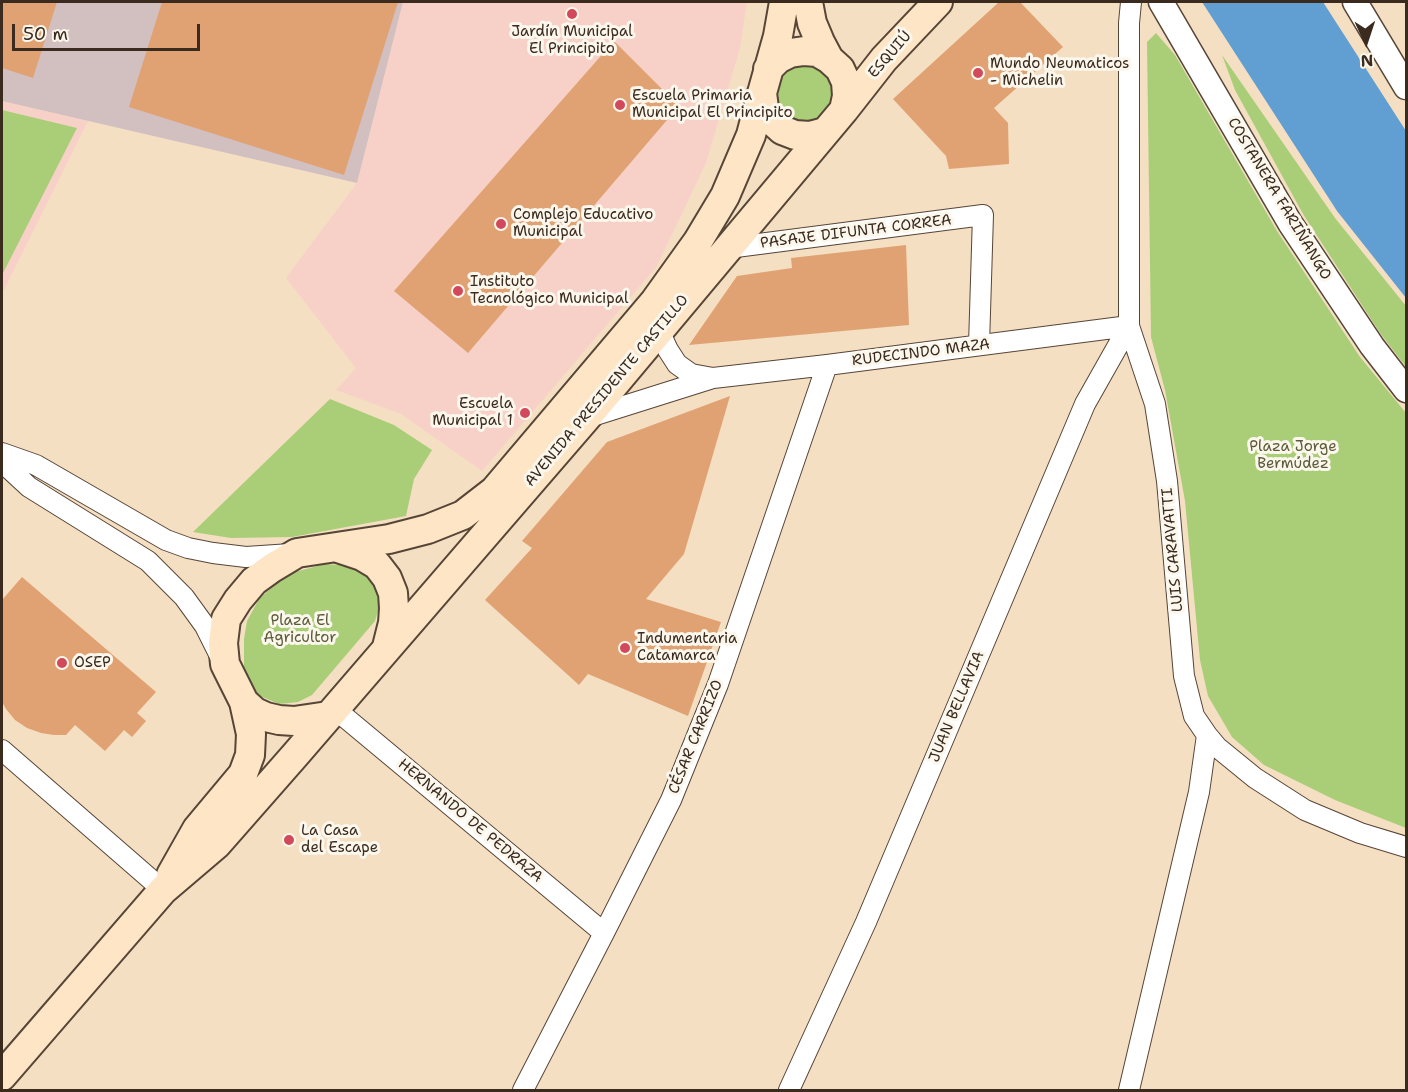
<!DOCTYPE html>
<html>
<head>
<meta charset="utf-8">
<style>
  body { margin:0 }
  #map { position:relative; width:1408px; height:1092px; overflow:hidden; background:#f4dfc2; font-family:"Shantell Sans",sans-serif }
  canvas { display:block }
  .frame { position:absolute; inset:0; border:3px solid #3b2a1e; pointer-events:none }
  .north { position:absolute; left:1336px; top:12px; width:60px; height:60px; -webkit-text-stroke:4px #fbf7ec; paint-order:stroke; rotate:177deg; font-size:16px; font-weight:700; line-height:24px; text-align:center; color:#3b2a1e }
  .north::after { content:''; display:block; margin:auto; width:21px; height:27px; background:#3b2a1e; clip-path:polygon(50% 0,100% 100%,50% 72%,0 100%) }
  .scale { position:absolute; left:12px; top:24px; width:188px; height:27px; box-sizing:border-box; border:3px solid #3b2a1e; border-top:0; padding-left:8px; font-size:18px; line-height:21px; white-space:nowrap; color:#3b2a1e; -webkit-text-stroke:4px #fbf7ec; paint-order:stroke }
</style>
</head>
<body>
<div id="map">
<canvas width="1408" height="1092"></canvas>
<div class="frame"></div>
<div class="north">N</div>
<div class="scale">50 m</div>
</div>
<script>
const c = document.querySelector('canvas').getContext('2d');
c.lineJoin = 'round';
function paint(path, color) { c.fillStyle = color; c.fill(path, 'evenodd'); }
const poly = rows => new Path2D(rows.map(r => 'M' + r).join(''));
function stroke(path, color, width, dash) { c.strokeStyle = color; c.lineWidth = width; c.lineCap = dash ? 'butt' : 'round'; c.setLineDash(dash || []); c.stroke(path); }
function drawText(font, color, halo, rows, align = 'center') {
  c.font = font + ' "Shantell Sans",sans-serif'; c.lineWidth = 6; c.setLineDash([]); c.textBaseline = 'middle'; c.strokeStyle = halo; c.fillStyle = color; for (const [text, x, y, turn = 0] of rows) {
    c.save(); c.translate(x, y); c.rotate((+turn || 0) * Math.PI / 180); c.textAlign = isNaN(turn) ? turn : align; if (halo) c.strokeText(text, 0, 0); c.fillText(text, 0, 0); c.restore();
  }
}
paint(poly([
  [403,2,747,2,740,48,706,163,657,266,482,471,401,414,336,390,356,368,286,278,357,183],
  [2,101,88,121,2,294]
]), '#f7d1c8');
paint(poly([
  [2,2,403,2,357,183,2,101]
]), '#d2bfc0');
paint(poly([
  [1156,33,1175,55,1277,231,1360,357,1406,413,1406,828,1335,800,1264,765,1232,737,1208,696,1200,660,1185,501,1165,390,1151,337,1147,42],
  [1222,55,1335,218,1406,306,1406,367,1380,333,1303,214,1235,90],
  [800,64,819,67,832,81,834,101,823,117,814,121,804,123,795,121,786,116,780,109,776,101,777,82,783,73,790,67],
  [2,110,77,128,2,275],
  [330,399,394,425,432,450,414,479,406,516,292,537,231,538,193,532],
  [325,564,357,566,376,585,380,604,375,621,312,695,298,702,279,704,258,695,244,667,244,639,247,621,259,599,278,582,295,572]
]), '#a9ce77');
paint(poly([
  [1202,2,1323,2,1406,131,1406,298,1337,211]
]), '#619fd3');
paint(poly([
  [2,2,57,2,33,78,2,68],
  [162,2,398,2,344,175,129,107],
  [999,2,1020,2,1063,47,994,108,1008,123,1009,164,949,169,946,156,893,99],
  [614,41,679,106,468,353,394,291],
  [906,245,909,325,689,345,737,276,792,268,791,258],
  [730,396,684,554,646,599,721,622,688,716,588,674,579,685,485,600,532,548,522,541,607,442],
  [22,577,156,692,137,713,146,721,132,737,124,730,105,751,75,725,66,735,54,735,41,733,27,728,15,720,6,709,2,702,2,600]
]), '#e1a273');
const minor = poly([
  [728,248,983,215,979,345],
  [659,331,668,350,677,364,691,374,713,378],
  [586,418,713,378,827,365,1129,326],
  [2,453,36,465,166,540,188,548,213,553,246,557,291,554],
  [2,462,29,487,148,561,184,597,205,626,221,658],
  [335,709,604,933],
  [1207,735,1217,747,1255,778,1305,810,1360,833,1406,847],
  [2,750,163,890],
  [523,1090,604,933,671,800,718,684,827,365],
  [789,1090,866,922,1085,404,1129,326],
  [1129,1090,1199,792,1207,735,1194,716,1184,676,1167,481,1155,404,1129,326,1129,23,1131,2]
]);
const tertiary = poly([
  [1161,2,1290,223,1372,346,1406,390],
  [1355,2,1406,87]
]);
const secondary = poly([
  [808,2,812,23,820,42,829,59],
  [768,69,778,59,790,53,804,51,817,52,829,59,840,69,846,82,847,96,844,110],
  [762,93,764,108,771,120,782,130,795,135,810,136,825,132],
  [338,548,362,556,377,565,387,578,393,593,394,608,393,623,387,647],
  [328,716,294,721,279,720,266,717,255,712,244,702,225,664,223,643,226,619,238,600,254,581,272,568,297,553,389,539,428,529,463,515,494,491,655,301,698,241,725,196,751,135,762,93,778,36,784,2],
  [171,875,197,829,243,774,250,755,251,734,244,702],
  [2,1076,163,890,217,844,296,754,586,418,844,110,884,59,938,2]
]);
stroke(minor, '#574537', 22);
stroke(tertiary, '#574537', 27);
stroke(secondary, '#574537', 32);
stroke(minor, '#fff', 20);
stroke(tertiary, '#fff', 24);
stroke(secondary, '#fde5c5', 28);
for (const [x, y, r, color] of [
  [572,14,6,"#d1495b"],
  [978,73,6,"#d1495b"],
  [620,105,6,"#d1495b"],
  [501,224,6,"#d1495b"],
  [458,291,6,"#d1495b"],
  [525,413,6,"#d1495b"],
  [625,648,6,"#d1495b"],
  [62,663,6,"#d1495b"],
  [289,840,6,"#d1495b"]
]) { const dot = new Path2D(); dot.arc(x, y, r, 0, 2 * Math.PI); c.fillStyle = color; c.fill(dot); stroke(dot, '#fbf7ec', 2); }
drawText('15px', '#3b2a1e', '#fbf7ec', [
  ["Jardín Municipal",572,32,"center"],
  ["El Principito",572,49,"center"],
  ["Mundo Neumaticos",990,64],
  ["- Michelin",990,81],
  ["Escuela Primaria",632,96],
  ["Municipal El Principito",632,113],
  ["Complejo Educativo",513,215],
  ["Municipal",513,232],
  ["Instituto",470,282],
  ["Tecnológico Municipal",470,299],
  ["Escuela",513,404,"right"],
  ["Municipal 1",513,421,"right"],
  ["Indumentaria",637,639],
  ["Catamarca",637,656],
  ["OSEP",74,663],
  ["La Casa",301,831],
  ["del Escape",301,848]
], 'left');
drawText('15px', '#3b2a1e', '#fbf7ec', [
  ["ESQUIÚ",890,55,-49],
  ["COSTANERA FARIÑANGO",1279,199,59],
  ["PASAJE DIFUNTA CORREA",856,232,-7],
  ["RUDECINDO MAZA",921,353,-7],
  ["AVENIDA PRESIDENTE CASTILLO",607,391,-50],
  ["LUIS CARAVATTI",1173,550,-95],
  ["JUAN BELLAVIA",957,707,-67],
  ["CÉSAR CARRIZO",696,737,-68],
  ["HERNANDO DE PEDRAZA",470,821,40]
]);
drawText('15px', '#5c5b39', '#fbf7ec', [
  ["Plaza Jorge",1293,447],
  ["Bermúdez",1293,464],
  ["Plaza El",300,621],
  ["Agricultor",300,638]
]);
</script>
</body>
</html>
